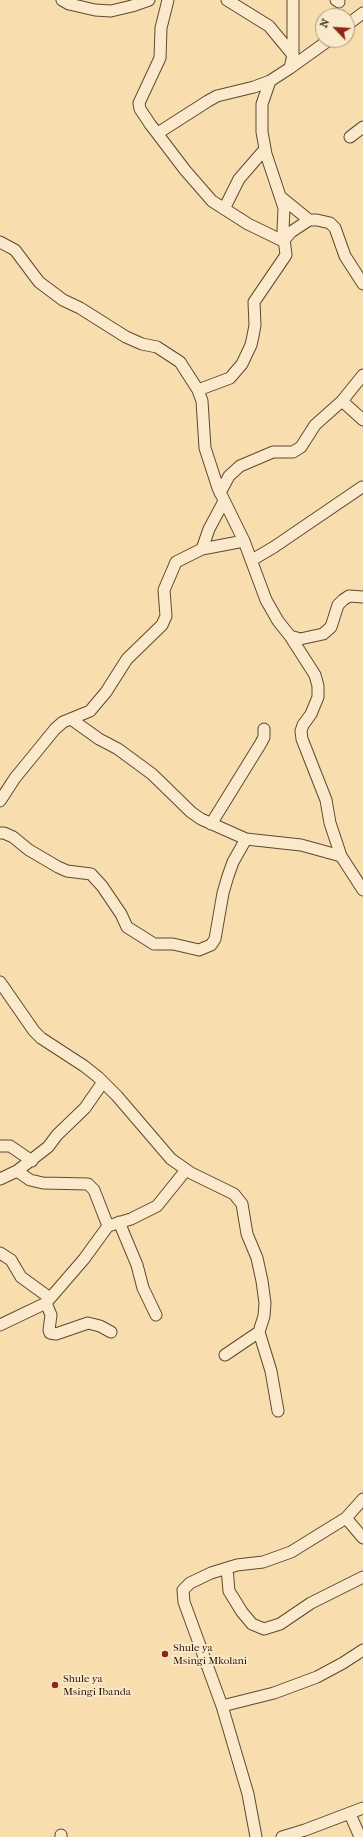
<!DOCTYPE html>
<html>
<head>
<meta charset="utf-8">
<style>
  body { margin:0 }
  #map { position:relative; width:363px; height:1837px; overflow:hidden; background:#f8deaf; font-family:"IM FELL French Canon",serif }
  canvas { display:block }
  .north { position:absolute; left:315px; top:8px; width:40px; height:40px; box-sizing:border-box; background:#faeacb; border:1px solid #a6967d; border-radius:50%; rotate:295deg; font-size:11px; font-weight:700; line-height:16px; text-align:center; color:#291709 }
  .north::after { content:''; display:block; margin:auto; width:14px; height:18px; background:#8f2418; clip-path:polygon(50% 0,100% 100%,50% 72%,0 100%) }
</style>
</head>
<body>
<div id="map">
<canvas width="363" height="1837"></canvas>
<div class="north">N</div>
</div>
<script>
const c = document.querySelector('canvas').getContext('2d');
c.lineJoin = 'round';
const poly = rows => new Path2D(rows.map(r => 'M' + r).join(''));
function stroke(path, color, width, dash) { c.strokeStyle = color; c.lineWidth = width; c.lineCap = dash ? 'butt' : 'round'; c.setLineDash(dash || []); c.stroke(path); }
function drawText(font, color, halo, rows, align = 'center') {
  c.font = font + ' "IM FELL French Canon",serif'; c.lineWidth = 3.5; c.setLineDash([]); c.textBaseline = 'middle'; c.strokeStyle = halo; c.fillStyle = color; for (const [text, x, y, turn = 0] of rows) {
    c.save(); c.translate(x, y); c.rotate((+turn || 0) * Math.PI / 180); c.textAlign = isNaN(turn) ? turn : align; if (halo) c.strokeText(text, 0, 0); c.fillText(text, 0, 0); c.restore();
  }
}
const minor = poly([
  [62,0,69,4,95,10,111,11,132,6,149,0],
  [168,0,161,28,160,58,139,103,140,109,150,124,185,170,212,201,248,224,283,241,291,232,309,220,317,220,330,223,335,228,345,256,363,284],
  [227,0,269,26,293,55],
  [336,0,339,2],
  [347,25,363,13],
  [290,68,329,40],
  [158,133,208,101,217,96,254,87,270,81,290,68,293,55,293,0],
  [350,137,363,127],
  [282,198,309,220],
  [224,209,239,179,265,149],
  [0,242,15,250,39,282,63,300,80,308,126,337,142,344,157,347,180,362,198,390,202,401,205,448,218,488,244,541,266,600,278,621,290,636,300,639,323,634,331,627,338,605,343,600,349,596,363,597],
  [198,390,230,378,242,364,251,345,253,336,255,325,254,302,286,255,283,230,284,208,266,154,262,132,262,104,270,81],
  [342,401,363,420],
  [220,493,229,476,240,466,273,452,293,452,301,447,315,425,342,401,363,375],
  [202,549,209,529,224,501],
  [252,560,274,547,362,487],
  [290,636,315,675,318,686,318,697,311,714,303,725,301,731,302,739,326,800,330,823,341,856,363,890],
  [71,719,99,739,118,749,152,774,191,812,201,819,246,839,301,845,341,856],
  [0,801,15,778,55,729,63,722,90,711,106,692,127,659,162,625,166,616,164,590,176,562,202,549,244,541],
  [211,824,261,743,264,737,264,729],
  [0,833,4,833,13,837,29,850,58,867,67,871,91,874,102,886,121,914,127,927,154,944,173,944,199,950,211,945,215,939,223,893,228,876,233,862,246,839],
  [0,982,34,1031,41,1038,84,1066,98,1077,117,1096,171,1159,191,1173,234,1194,242,1204,247,1234,257,1258,262,1281,265,1303,264,1316,259,1332,225,1355],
  [0,1146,10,1146,32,1161],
  [17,1171,30,1180,43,1183,88,1184,94,1190,108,1226],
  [0,1179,17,1171,48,1147,57,1135,85,1108,103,1082],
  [119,1222,137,1265,143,1288,156,1315],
  [0,1253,11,1260,21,1277,50,1298],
  [46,1303,51,1315,49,1330,50,1333,56,1334,88,1323,100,1326,111,1332],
  [0,1325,46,1303,84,1259,108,1226,131,1219,157,1206,186,1170],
  [259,1332,271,1371,278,1411],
  [346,1518,363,1538],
  [227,1568,229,1591,242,1612,252,1624,264,1629,280,1624,311,1603,363,1577],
  [222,1706,274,1693,317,1677,343,1663,363,1650],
  [350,1814,360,1837],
  [61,1837,61,1835],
  [256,1837,248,1794,222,1706,184,1602,183,1590,190,1583,211,1573,237,1565,263,1562,291,1552,346,1518,363,1499],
  [282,1837,305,1830,363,1808]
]);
stroke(minor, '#5d4932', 13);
stroke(minor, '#faeacb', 11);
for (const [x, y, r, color] of [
  [165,1654,4,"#8f2418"],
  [55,1685,4,"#8f2418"]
]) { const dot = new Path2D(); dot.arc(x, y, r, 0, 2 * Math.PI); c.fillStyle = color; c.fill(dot); stroke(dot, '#faeacb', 1.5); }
drawText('11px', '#291709', '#faeacb', [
  ["Shule ya",173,1648],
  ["Msingi Mkolani",173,1661],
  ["Shule ya",63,1679],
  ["Msingi Ibanda",63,1692]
], 'left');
</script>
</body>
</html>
